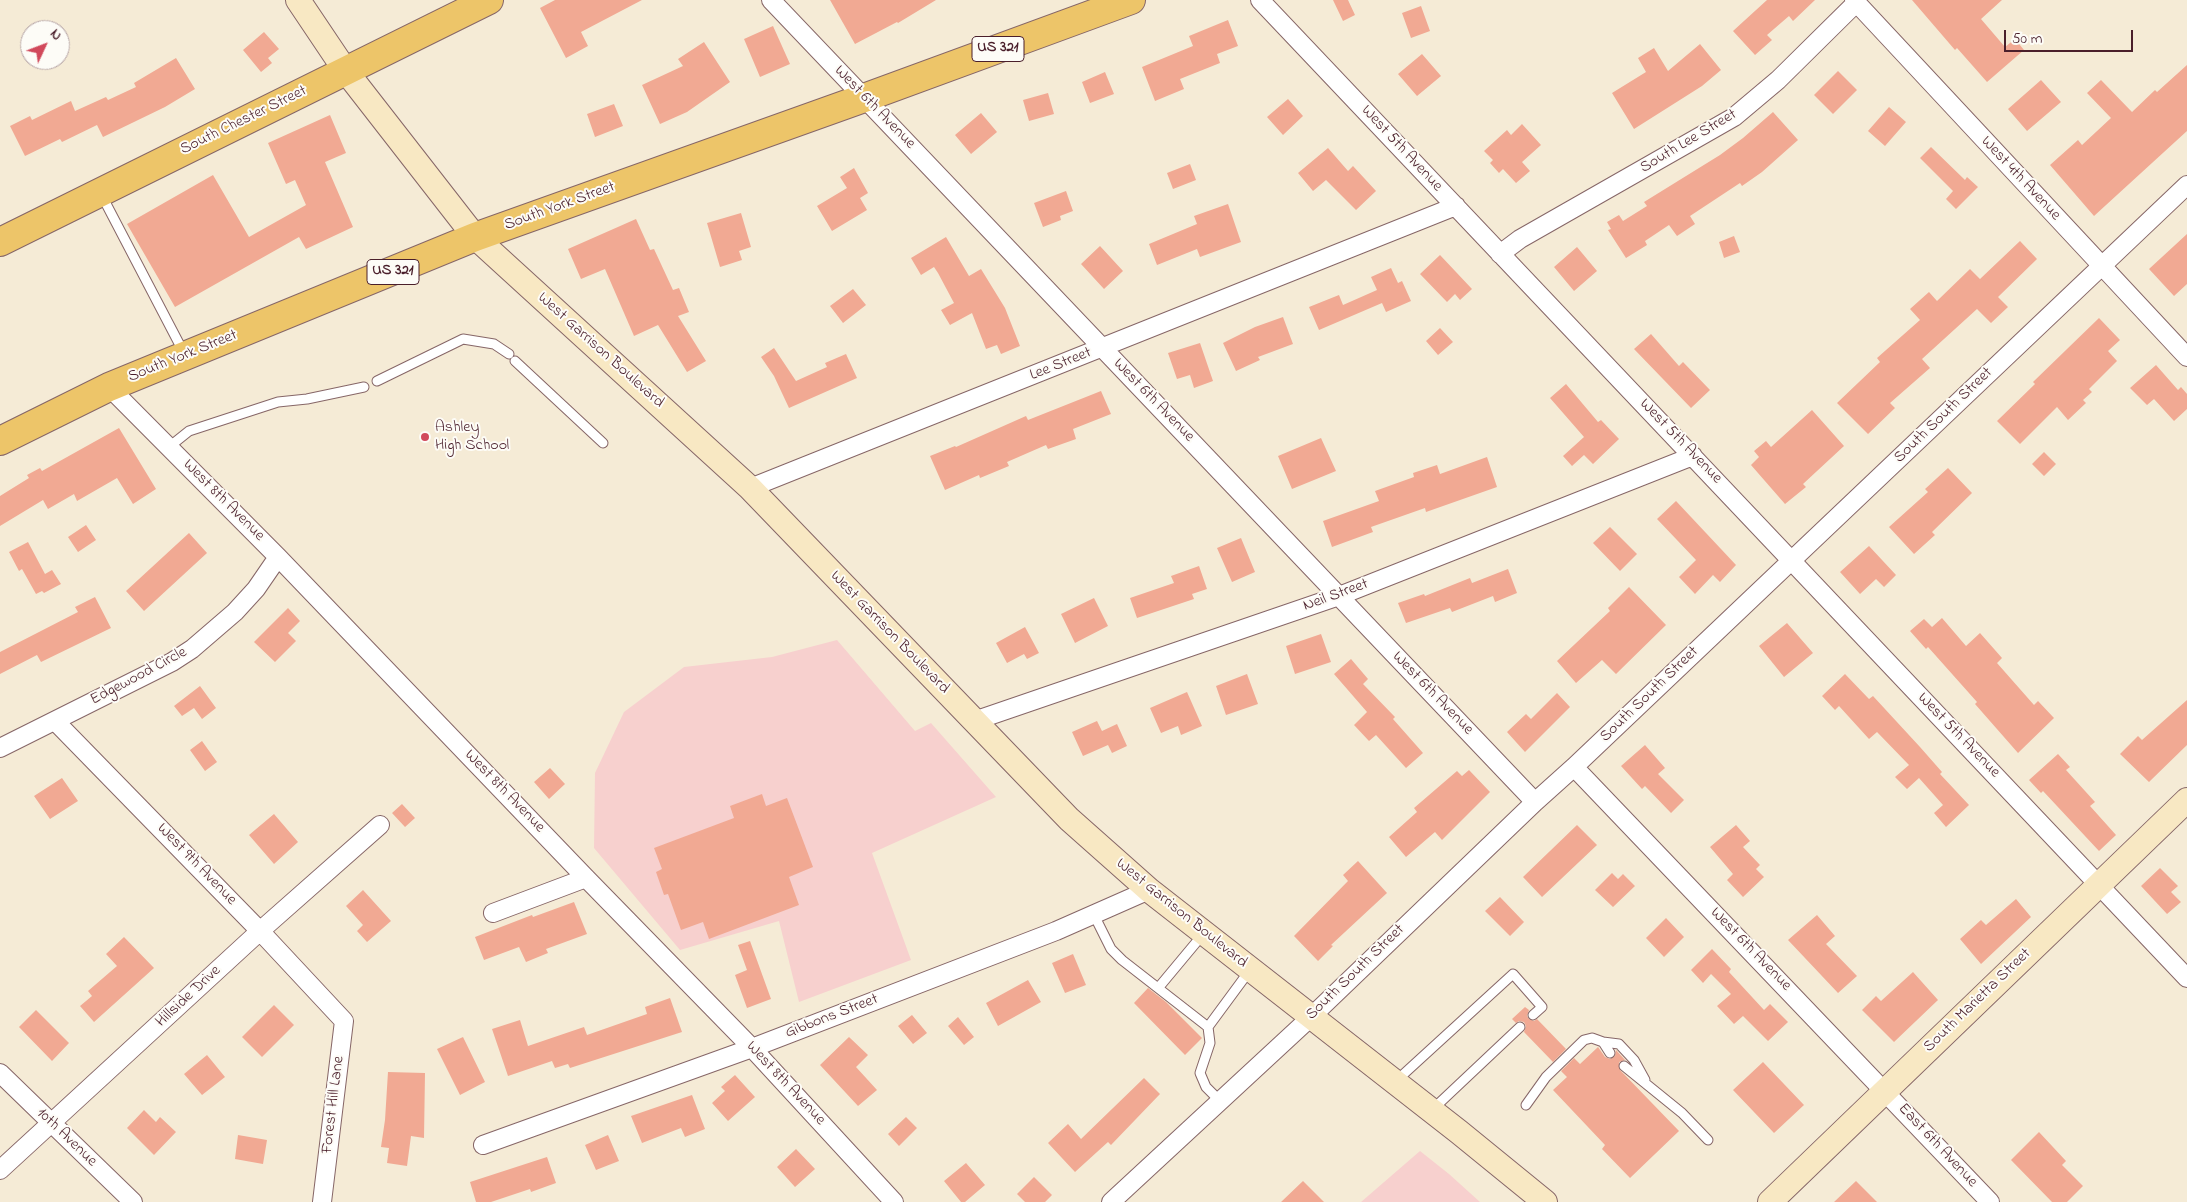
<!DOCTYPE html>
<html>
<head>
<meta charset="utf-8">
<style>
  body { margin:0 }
  #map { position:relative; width:2187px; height:1202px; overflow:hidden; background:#f5ebd6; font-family:"Indie Flower",sans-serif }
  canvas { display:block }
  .north { position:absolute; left:20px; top:20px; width:50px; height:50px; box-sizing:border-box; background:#fdfcf7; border:1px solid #b5a4a5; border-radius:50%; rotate:47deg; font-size:14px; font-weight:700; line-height:20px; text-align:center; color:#4a1f2b }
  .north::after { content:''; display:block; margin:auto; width:18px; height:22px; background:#d1495b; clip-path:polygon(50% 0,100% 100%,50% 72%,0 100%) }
  .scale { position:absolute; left:2004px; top:30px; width:129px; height:22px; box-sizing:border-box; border:2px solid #4a1f2b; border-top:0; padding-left:6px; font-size:15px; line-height:18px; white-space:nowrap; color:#4a1f2b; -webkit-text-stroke:4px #fdfcf7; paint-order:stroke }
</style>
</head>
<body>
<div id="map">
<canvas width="2187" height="1202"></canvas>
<div class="north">N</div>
<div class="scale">50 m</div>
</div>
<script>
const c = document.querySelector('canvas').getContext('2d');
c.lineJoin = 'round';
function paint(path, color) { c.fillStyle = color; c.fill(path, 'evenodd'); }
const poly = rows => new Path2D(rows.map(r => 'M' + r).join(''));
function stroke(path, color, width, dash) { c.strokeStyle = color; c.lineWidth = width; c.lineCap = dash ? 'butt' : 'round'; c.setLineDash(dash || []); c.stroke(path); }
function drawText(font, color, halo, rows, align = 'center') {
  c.font = font + ' "Indie Flower",sans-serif'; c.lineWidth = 4; c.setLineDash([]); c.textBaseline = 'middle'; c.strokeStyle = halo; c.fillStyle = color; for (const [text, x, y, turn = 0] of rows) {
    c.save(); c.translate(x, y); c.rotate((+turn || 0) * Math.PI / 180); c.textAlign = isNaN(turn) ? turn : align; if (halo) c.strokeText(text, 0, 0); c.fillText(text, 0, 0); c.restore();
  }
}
paint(poly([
  [837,640,915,731,931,723,996,797,872,853,911,960,799,1002,779,921,680,950,594,848,595,773,624,712,684,667,772,657],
  [1420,1151,1449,1174,1480,1202,1361,1202]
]), '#f7d0ce');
paint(poly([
  [555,0,642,0,581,32,588,46,566,58,540,8],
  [830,0,936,0,898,23,897,22,855,44],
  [1333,0,1348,0,1355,15,1343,21],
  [1767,0,1815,0,1793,21,1789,16,1767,35,1772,40,1755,55,1733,31],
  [1912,0,2002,0,1981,19,2005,47,2015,39,2024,50,1987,82,1957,48,1955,50],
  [1421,6,1430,31,1411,38,1402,13],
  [1228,20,1238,46,1217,54,1220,63,1180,79,1184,89,1155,101,1142,67,1193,46,1189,36],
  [773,26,790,64,760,77,744,39],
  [264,32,279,49,268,58,272,63,261,72,243,50],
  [704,42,730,82,687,112,660,124,642,85,683,66,678,59],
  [1700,44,1721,70,1702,86,1634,129,1612,93,1646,72,1638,58,1654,48,1668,71],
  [1422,54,1441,76,1417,96,1398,74],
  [176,58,195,89,165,107,103,137,97,125,62,142,60,139,25,156,10,126,30,116,32,120,71,101,75,111,106,97,108,100,136,87,134,83],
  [2187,65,2187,131,2094,216,2050,165,2078,140,2082,145,2111,118,2087,93,2101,80,2132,112,2155,90,2157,92],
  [1838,71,1857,90,1833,114,1814,95],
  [1105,72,1114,94,1090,103,1082,82],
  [2041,80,2061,102,2027,131,2008,109],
  [1048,93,1054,114,1029,121,1023,100],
  [1288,99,1303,116,1283,135,1267,117],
  [614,104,623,126,595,137,587,114],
  [1889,107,1906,122,1885,146,1868,131],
  [1773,112,1798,140,1762,172,1742,186,1740,183,1690,216,1695,224,1677,236,1669,225,1645,241,1647,245,1626,258,1608,230,1611,229,1607,222,1619,215,1623,221,1647,206,1644,202,1720,155,1743,138],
  [981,113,997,132,971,154,955,135],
  [330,115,346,153,325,162,353,227,306,249,299,237,175,307,127,224,213,175,249,237,306,205,295,180,286,184,268,143],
  [1522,124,1541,145,1522,162,1530,171,1516,183,1503,169,1499,173,1490,163,1493,160,1484,151,1507,130,1511,135],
  [1931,147,1965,180,1967,177,1978,187,1956,209,1946,199,1953,191,1920,158],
  [1328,148,1348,171,1353,166,1376,191,1356,210,1326,180,1313,191,1298,173],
  [1190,164,1196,180,1173,189,1167,173],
  [854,168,868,193,860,198,867,210,832,231,817,206,847,188,840,177],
  [1066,191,1073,211,1060,216,1061,220,1043,227,1034,203],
  [1228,204,1241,242,1200,257,1197,249,1157,265,1149,244,1197,224,1194,216],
  [741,213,751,247,739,251,742,260,720,267,707,223],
  [636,219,650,250,654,249,673,290,679,288,689,312,678,316,706,361,687,372,658,325,634,336,605,269,581,279,568,249],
  [2187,234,2187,284,2174,296,2149,269],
  [1734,236,1740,252,1724,258,1719,242],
  [946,237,969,276,981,269,1005,308,1020,346,1001,354,997,345,986,349,972,313,950,325,941,310,954,303,938,273,934,267,921,275,911,258],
  [2020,241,2037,259,1998,297,2008,307,1991,323,1977,309,1922,359,1930,368,1890,403,1895,408,1868,434,1837,403,1880,362,1877,358,1920,320,1910,309,1929,292,1937,301,1970,269,1980,279],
  [1100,246,1123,271,1104,289,1081,264],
  [1577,247,1597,271,1574,291,1554,267],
  [1440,255,1472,289,1460,300,1455,294,1447,302,1420,274],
  [1391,268,1398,283,1402,281,1411,301,1386,312,1382,303,1319,330,1309,307,1339,295,1343,305,1377,290,1371,277],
  [853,289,866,305,843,323,830,306],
  [1283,317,1293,344,1258,357,1260,360,1236,371,1223,343,1255,327],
  [2099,318,2120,340,2108,351,2117,361,2089,389,2092,392,2083,400,2086,403,2068,420,2057,407,2020,444,1997,421,2035,384,2033,382],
  [1440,328,1453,342,1438,355,1426,341],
  [1651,334,1679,366,1683,362,1710,390,1691,408,1634,349],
  [1200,343,1213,381,1194,388,1190,375,1177,379,1168,353],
  [774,348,796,381,827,367,825,363,846,354,857,378,789,408,774,376,761,357],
  [2156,365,2178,390,2181,387,2187,394,2187,409,2174,421,2154,399,2147,405,2130,388],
  [1566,384,1598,422,1601,420,1619,439,1593,464,1584,455,1572,466,1563,456,1584,437,1550,398],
  [1101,391,1111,414,1073,429,1076,439,1048,449,1046,445,1007,462,1009,466,980,478,979,475,945,490,930,456,955,446,956,447,1026,416,1028,420],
  [1812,410,1844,446,1803,484,1806,487,1785,504,1751,465,1759,457,1754,451,1766,441,1771,447],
  [119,428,156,489,133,504,117,478,77,501,74,494,48,509,43,500,0,526,0,496,29,478,27,475,40,468,42,471],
  [1321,438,1336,471,1292,489,1278,456],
  [2044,452,2056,464,2044,476,2032,464],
  [1487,457,1497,487,1426,512,1425,508,1371,527,1373,532,1332,547,1323,521,1379,501,1375,491,1414,477,1413,473,1437,465,1440,474],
  [1948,468,1972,493,1932,532,1935,535,1914,554,1889,527,1928,492,1925,489],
  [1676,501,1736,565,1720,582,1713,575,1695,594,1679,577,1696,560,1657,519],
  [86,525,96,540,78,552,68,537],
  [1610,527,1637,554,1620,571,1593,543],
  [189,533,207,553,144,611,126,591],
  [1241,538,1255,572,1232,582,1217,548],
  [28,542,45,574,52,570,61,584,44,593,42,591,36,594,22,569,19,571,9,552],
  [1869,546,1896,575,1884,587,1876,579,1860,594,1840,572],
  [1199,566,1207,589,1192,594,1194,599,1137,618,1130,598,1174,583,1171,576],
  [1508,569,1517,593,1495,602,1493,596,1452,612,1450,608,1406,623,1398,603,1424,594,1425,596,1470,578,1472,583],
  [1629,587,1666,625,1616,674,1602,660,1576,683,1557,661,1610,611,1608,608],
  [95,597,111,628,41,662,37,655,0,674,0,652,78,612,75,607],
  [1094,598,1108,626,1075,643,1061,614],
  [288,608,300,621,288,633,296,641,275,662,254,642],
  [1942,618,1966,646,1980,633,2002,658,1997,663,2034,705,2038,701,2054,718,2018,753,1975,704,1977,702,1928,647,1926,649,1910,631,1924,619,1932,627],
  [1787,623,1813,653,1784,677,1759,646],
  [1025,627,1039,653,1027,659,1024,654,1007,663,996,643],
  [1321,634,1331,662,1295,674,1286,646],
  [1351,659,1368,679,1363,684,1395,717,1393,719,1423,753,1406,768,1376,735,1369,741,1354,725,1367,712,1334,674],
  [1247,674,1258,704,1226,715,1216,686],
  [1845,674,1869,699,1873,696,1920,747,1942,772,1940,774,1969,805,1946,827,1934,813,1943,805,1919,778,1907,789,1895,777,1909,765,1877,732,1869,739,1839,706,1835,710,1822,696],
  [200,686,216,708,202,719,194,708,182,716,174,706],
  [1187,692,1202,726,1181,735,1178,726,1161,733,1150,708],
  [1557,693,1570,707,1525,752,1507,732,1526,714,1531,719],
  [2187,700,2187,745,2149,782,2120,754,2138,736,2142,740],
  [1097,721,1102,731,1117,724,1127,746,1112,753,1108,745,1083,756,1072,732],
  [202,741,217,762,205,771,190,750],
  [1645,745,1665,768,1658,774,1684,800,1671,813,1645,786,1642,789,1621,766],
  [2058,754,2070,767,2066,770,2095,802,2090,806,2116,835,2099,851,2043,791,2041,793,2029,780],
  [550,768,565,784,549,799,534,782],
  [1469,770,1490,792,1442,840,1435,832,1406,857,1389,837,1417,812,1414,808,1457,771,1462,776],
  [62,778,78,801,50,819,34,796],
  [762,794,766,806,787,798,813,867,789,877,799,905,709,939,703,922,681,930,668,894,664,895,656,872,662,869,654,848,734,818,730,806],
  [402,804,415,818,405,827,392,813],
  [274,814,298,842,274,864,249,835],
  [1577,825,1597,845,1542,897,1523,877],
  [1736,825,1750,841,1743,847,1760,865,1756,869,1764,877,1743,897,1727,880,1733,874,1710,847],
  [1358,861,1387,893,1331,945,1333,946,1318,961,1294,936,1348,881,1343,875],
  [2160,868,2178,886,2171,892,2181,902,2167,914,2141,886],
  [1612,873,1618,879,1623,874,1635,886,1613,907,1595,890],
  [363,890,391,921,367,942,357,931,363,925,346,906],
  [1500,897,1524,922,1510,936,1485,911],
  [2016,899,2031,917,1981,964,1960,939,1981,920,1986,925],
  [574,902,587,934,546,949,548,953,526,962,519,947,484,960,475,937,532,915,533,917],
  [1817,915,1835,936,1826,944,1857,976,1838,993,1788,940],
  [1666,918,1684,937,1664,957,1646,938],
  [124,937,154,968,94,1022,80,1006,92,996,88,991,117,966,106,954],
  [750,941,771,999,747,1008,735,975,747,970,738,945],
  [1712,949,1731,969,1729,972,1764,1010,1770,1004,1788,1022,1768,1041,1743,1016,1734,1024,1717,1006,1731,994,1711,974,1703,983,1691,970],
  [1073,954,1086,985,1065,993,1052,963],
  [1913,972,1938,1000,1894,1042,1862,1010,1876,996,1881,1001],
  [1028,980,1041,1002,998,1026,986,1003],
  [1148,988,1166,1002,1202,1038,1185,1055,1134,1003],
  [670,998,682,1032,570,1068,568,1064,555,1068,552,1061,508,1076,492,1029,520,1020,528,1046,584,1027,587,1035,647,1014,645,1007],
  [274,1005,294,1025,262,1057,242,1037],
  [1525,1007,1529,1010,1527,1016,1529,1019,1534,1021,1537,1019,1566,1049,1553,1062,1524,1032,1526,1026,1524,1022,1519,1021,1516,1023,1512,1019],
  [36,1010,69,1043,52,1061,19,1027],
  [912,1015,927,1033,913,1044,898,1026],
  [958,1017,974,1037,964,1045,948,1026],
  [463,1037,485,1082,460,1095,437,1049],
  [849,1037,868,1055,856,1067,877,1090,858,1106,820,1065],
  [1598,1047,1605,1057,1610,1059,1615,1056,1616,1050,1625,1060,1619,1062,1620,1070,1679,1131,1630,1178,1602,1149,1605,1145,1553,1090,1567,1077,1561,1071,1574,1058,1580,1064],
  [207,1055,225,1077,202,1095,184,1074],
  [1763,1062,1804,1105,1774,1133,1733,1090],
  [388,1072,425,1073,424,1138,411,1136,407,1166,387,1163,389,1148,381,1147,385,1120],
  [735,1075,755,1097,728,1121,712,1103,725,1091,721,1087],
  [1144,1078,1160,1094,1111,1145,1108,1142,1075,1172,1048,1143,1068,1124,1081,1139],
  [692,1095,705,1129,685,1137,681,1128,642,1143,631,1116],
  [144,1110,156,1122,160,1117,176,1132,154,1155,127,1128],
  [906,1117,917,1128,899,1146,888,1134],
  [2039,1132,2066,1161,2062,1165,2083,1186,2067,1202,2052,1202,2011,1160],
  [238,1135,267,1140,263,1164,235,1159],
  [608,1135,619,1161,596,1170,585,1145],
  [796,1149,815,1169,795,1187,777,1167],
  [547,1157,556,1183,531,1192,530,1189,491,1202,476,1202,470,1182],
  [966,1163,985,1185,965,1202,961,1202,944,1181],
  [1034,1177,1052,1195,1045,1202,1025,1202,1017,1194],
  [1303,1181,1324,1202,1281,1202],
  [1856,1181,1877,1202,1834,1202]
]), '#f1a993');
const lane = poly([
  [101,194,184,353],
  [515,361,603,443],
  [377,381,463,339,494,344,509,354],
  [169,447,189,431,278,402,307,399,364,387],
  [1094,915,1111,949,1122,960,1208,1027,1210,1043,1200,1073,1206,1087,1220,1101],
  [1159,987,1204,933],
  [1208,1027,1250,970],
  [1603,1042,1619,1044,1634,1060,1645,1080],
  [1624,1066,1682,1113,1708,1140],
  [1396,1081,1513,974,1542,1007,1533,1015],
  [1526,1105,1546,1077,1584,1040,1592,1038,1603,1042,1610,1053],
  [1433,1109,1520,1027]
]);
const street = poly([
  [771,0,1535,802],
  [1260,0,2187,978],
  [1854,0,2187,357],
  [1500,254,1520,239,1734,117,1778,80,1857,2],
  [109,387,278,557,586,878,752,1048,894,1202],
  [750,488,1456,206],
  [55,721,260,931,344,1021,322,1202],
  [974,721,1339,596,1693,456],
  [0,748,172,662,192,649,235,612,256,589,278,557],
  [1574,767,1990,1202],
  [493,913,586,878],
  [0,1073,133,1202],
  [483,1145,752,1048,1056,931,1149,890],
  [0,1170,260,931,380,825],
  [1111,1202,1311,1017,1535,802,1574,767,2187,185]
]);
const secondary = poly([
  [298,0,345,70,475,237,750,488,1069,819,1149,890,1459,1132,1545,1202],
  [1770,1202,2187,800]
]);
const primary = poly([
  [0,242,489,0],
  [0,441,109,387,475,237,864,98,1131,0]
]);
stroke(lane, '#866667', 11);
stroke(street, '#866667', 20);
stroke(secondary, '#866667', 26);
stroke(primary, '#866667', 30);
stroke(lane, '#fff', 9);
stroke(street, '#fff', 18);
stroke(secondary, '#f8e8c3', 24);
stroke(primary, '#edc569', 28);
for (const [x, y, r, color] of [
  [425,437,5,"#d1495b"]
]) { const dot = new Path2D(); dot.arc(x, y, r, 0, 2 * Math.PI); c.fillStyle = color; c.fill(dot); stroke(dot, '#fdfcf7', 2); }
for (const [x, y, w] of [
  [998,49,52],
  [393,272,52]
]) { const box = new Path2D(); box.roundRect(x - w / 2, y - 12.5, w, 25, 4); c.fillStyle = '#fdfcf7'; c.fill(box); stroke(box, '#4a1f2b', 1); }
drawText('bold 15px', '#4a1f2b', null, [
  ["US 321",998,49],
  ["US 321",393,272]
]);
drawText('16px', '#4a1f2b', '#fdfcf7', [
  ["West 6th Avenue",874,108,46],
  ["South Chester Street",244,121,-26],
  ["South Lee Street",1689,142,-31],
  ["West 5th Avenue",1401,149,47],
  ["West 4th Avenue",2020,179,47],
  ["South York Street",560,207,-20],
  ["West Garrison Boulevard",600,351,42],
  ["South York Street",183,357,-22],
  ["Lee Street",1061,365,-22],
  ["West 6th Avenue",1153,401,46],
  ["South South Street",1944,416,-44],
  ["West 5th Avenue",1680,442,46],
  ["West 8th Avenue",223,501,45],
  ["Neil Street",1336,596,-20],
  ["West Garrison Boulevard",889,633,46],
  ["Edgewood Circle",139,677,-28],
  ["West 6th Avenue",1432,694,46],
  ["South South Street",1650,695,-44],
  ["West 5th Avenue",1958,736,46],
  ["West 8th Avenue",504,792,46],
  ["West 9th Avenue",196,865,46],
  ["West Garrison Boulevard",1181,914,39],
  ["West 6th Avenue",1750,950,46],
  ["South South Street",1356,973,-44],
  ["Hillside Drive",189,997,-43],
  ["South Marietta Street",1978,1001,-44],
  ["Gibbons Street",832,1017,-21],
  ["West 8th Avenue",785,1084,47],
  ["Forest Hill Lane",334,1105,-83],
  ["10th Avenue",66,1138,44],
  ["East 6th Avenue",1937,1146,47]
]);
drawText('16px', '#4a1f2b', '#fdfcf7', [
  ["Ashley",435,428],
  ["High School",435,446]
], 'left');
</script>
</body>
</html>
